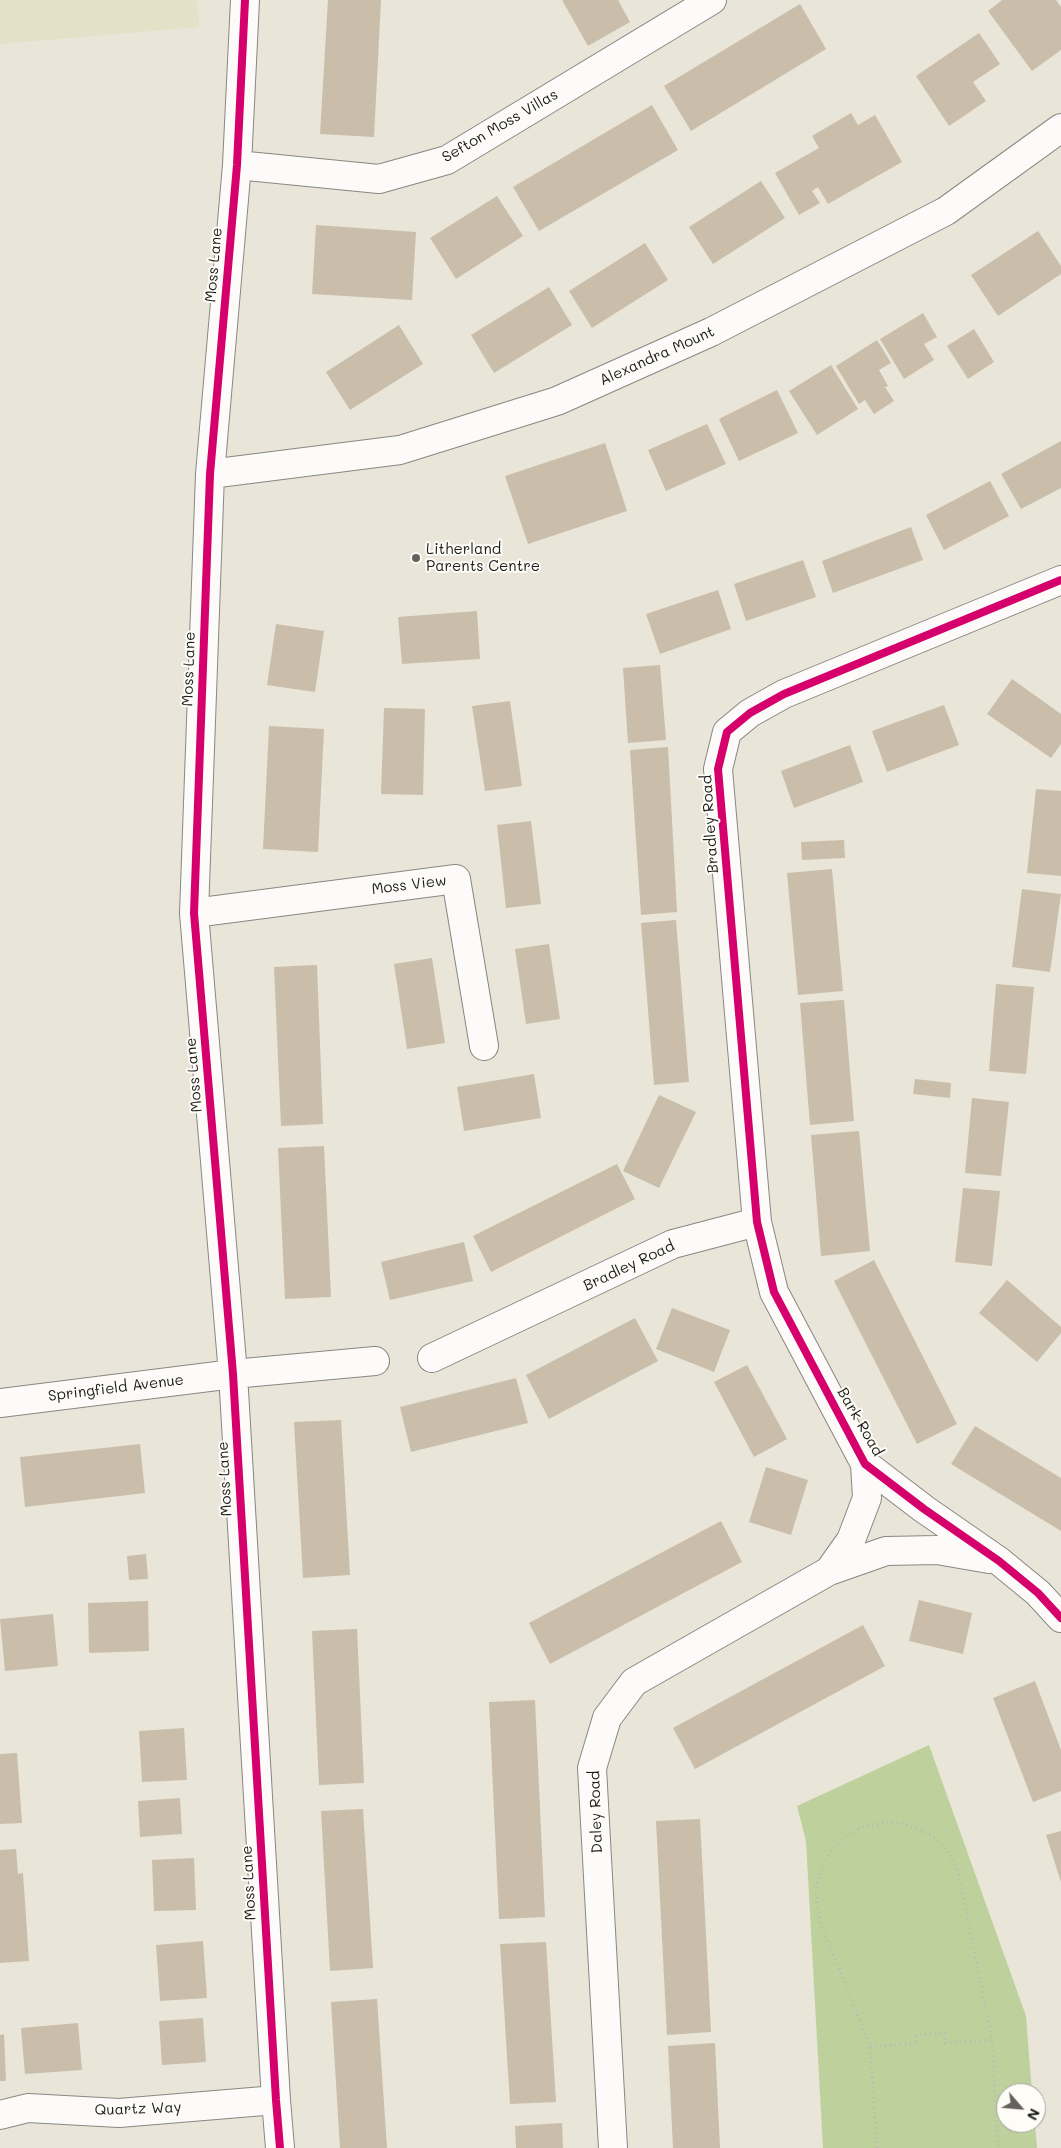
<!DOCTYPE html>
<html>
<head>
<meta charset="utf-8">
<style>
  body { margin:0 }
  #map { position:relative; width:1061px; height:2148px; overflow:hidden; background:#e9e5d8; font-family:Mali,sans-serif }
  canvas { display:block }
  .north { position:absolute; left:996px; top:2083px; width:50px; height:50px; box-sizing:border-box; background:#fdfcf7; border:1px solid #a3a29f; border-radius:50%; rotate:117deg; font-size:14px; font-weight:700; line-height:20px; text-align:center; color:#1c1c1c }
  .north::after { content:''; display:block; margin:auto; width:18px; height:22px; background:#64625e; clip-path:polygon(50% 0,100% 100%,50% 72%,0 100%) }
</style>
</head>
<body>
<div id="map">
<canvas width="1061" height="2148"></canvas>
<div class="north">N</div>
</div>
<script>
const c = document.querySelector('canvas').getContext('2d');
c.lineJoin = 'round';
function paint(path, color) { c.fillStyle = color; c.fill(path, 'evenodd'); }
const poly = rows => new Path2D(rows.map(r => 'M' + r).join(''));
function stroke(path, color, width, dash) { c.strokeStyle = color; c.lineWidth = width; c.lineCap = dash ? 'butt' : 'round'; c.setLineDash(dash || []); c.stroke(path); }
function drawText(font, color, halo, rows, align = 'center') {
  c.font = font + ' Mali,sans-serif'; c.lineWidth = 4; c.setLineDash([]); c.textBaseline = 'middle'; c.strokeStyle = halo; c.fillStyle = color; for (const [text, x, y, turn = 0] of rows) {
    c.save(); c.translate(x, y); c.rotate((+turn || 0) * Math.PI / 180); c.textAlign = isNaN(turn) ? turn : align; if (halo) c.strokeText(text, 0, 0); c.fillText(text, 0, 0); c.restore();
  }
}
paint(poly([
  [0,0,197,0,199,27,0,44]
]), '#e5e0c8');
paint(poly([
  [929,1745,1026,2016,1032,2093,1006,2093,1006,2123,1035,2123,1037,2148,823,2148,806,1841,797,1806]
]), '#bed19c');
paint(poly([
  [328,0,381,0,374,137,320,134],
  [562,0,618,0,630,22,588,46],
  [1002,0,1056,0,1061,7,1061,50,1032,71,988,11],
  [800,4,826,49,691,131,664,86],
  [979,33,1000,64,973,82,986,101,949,126,916,76],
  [652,105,678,150,539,231,513,187],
  [851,113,858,125,875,115,902,162,828,204,818,187,812,191,820,203,799,215,775,173,819,148,812,136],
  [761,181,785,218,713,264,689,227],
  [497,196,523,236,456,279,430,238],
  [316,225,416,232,412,300,312,294],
  [1038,231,1061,266,1061,274,998,316,971,275],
  [645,243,668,280,592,328,569,291],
  [549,287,572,325,494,373,471,335],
  [923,313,937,337,924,344,934,360,904,379,880,339],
  [399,325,423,364,350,410,326,372],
  [974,329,994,362,968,379,947,346],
  [877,340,891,363,879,370,888,386,885,387,894,401,874,414,865,400,859,404,836,366],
  [831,365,858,409,817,435,789,391],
  [777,390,798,433,739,461,719,419],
  [707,424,726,464,666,491,648,450],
  [1061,441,1061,488,1021,509,1001,474],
  [605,443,627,511,528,544,505,476],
  [990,481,1009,516,944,550,926,515],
  [911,527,923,560,833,593,822,561],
  [803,560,816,597,746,621,734,584],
  [718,590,731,629,660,654,646,614],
  [477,611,480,659,402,664,398,617],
  [276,624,324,631,315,692,267,685],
  [660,665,666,740,628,743,623,668],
  [1012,679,1061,714,1061,744,1051,758,987,714],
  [510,701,522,786,485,791,472,706],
  [944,705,959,745,887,772,872,731],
  [384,708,425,709,423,795,381,794],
  [269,726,324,729,318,852,263,849],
  [850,745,863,782,794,808,781,771],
  [668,747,677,912,641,915,630,750],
  [1036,789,1061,791,1061,876,1027,873],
  [531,821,541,904,506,908,497,825],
  [844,840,845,858,802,860,801,842],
  [832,869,843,991,798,995,787,873],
  [1022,889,1061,894,1050,972,1012,967],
  [676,920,689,1082,654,1085,641,923],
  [549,944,560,1019,526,1024,515,949],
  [432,958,445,1043,407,1049,394,964],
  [317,965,323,1124,281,1126,274,967],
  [996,984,1034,987,1026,1074,989,1071],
  [844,1000,854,1121,810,1125,800,1003],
  [534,1074,541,1118,464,1131,457,1087],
  [915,1079,951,1083,950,1098,913,1094],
  [659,1095,696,1112,659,1188,623,1171],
  [972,1098,1009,1102,1001,1176,965,1173],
  [859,1131,870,1251,821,1256,811,1135],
  [324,1146,331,1297,285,1299,278,1148],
  [617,1164,635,1199,491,1272,473,1236],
  [963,1188,1000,1191,992,1266,955,1262],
  [464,1242,473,1281,390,1300,381,1262],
  [874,1260,957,1424,917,1444,834,1281],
  [1007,1280,1061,1327,1061,1333,1037,1362,979,1313],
  [672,1308,730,1330,714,1372,656,1349],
  [635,1318,658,1361,549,1419,526,1375],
  [747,1365,787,1439,754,1457,714,1382],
  [516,1378,528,1423,411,1452,400,1407],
  [341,1420,350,1575,303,1578,294,1422],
  [975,1426,1061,1478,1061,1531,951,1464],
  [140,1444,145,1493,25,1507,20,1457],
  [766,1467,808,1480,791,1535,749,1522],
  [721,1521,742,1562,550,1664,529,1623],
  [146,1554,148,1579,129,1580,127,1556],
  [919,1600,972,1613,963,1654,909,1641],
  [148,1601,149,1651,89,1653,88,1603],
  [53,1614,58,1666,5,1671,0,1619],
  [863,1625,885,1666,695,1769,673,1728],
  [357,1629,364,1783,319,1785,312,1631],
  [1035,1681,1061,1750,1061,1791,1033,1802,993,1698],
  [535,1700,545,1917,499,1919,489,1702],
  [184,1728,187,1780,142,1782,139,1731],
  [17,1753,22,1823,0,1824,0,1754],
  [180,1798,182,1834,140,1837,138,1801],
  [363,1809,373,1968,330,1971,321,1811],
  [700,1819,711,2032,667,2035,656,1821],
  [1061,1831,1061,1882,1046,1835],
  [16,1849,18,1874,23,1873,29,1961,0,1963,0,1850],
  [194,1858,196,1910,154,1911,152,1860],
  [203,1941,207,1998,160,2001,156,1945],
  [546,1942,556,2102,510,2104,500,1944],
  [377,1999,387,2148,340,2148,331,2002],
  [203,2018,206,2062,162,2065,159,2021],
  [78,2023,82,2070,25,2074,21,2028],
  [4,2034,6,2081,0,2081,0,2035],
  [715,2043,720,2148,673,2148,668,2046],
  [562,2123,563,2148,516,2148,515,2126]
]), '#cabeab');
const minor = poly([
  [245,0,237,165,210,474,194,913,233,1374,276,2100,280,2148],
  [237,165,379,179,447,160,712,0],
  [210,474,400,450,557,401,711,332,946,211,1061,128],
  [1061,580,784,694,750,713,727,732,718,769,757,1222,774,1292,865,1464,924,1509,999,1561,1038,1593,1061,1618],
  [194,913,456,879,484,1046],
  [432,1358,673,1244,757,1222],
  [0,1403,233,1374,375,1361],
  [829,1571,886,1551,937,1550,989,1559],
  [0,2115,28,2108,119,2113,276,2100],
  [613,2148,592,1768,607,1718,634,1682,829,1571,851,1540,867,1498,865,1464]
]);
stroke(minor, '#898781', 30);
stroke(poly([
  [870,2046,917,2044,916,2035,945,2033,945,2043,992,2040],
  [877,2148,870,2046,821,1924,817,1905,816,1886,822,1867,832,1851,845,1837,863,1827,881,1823,901,1823,919,1829,936,1839,949,1853,958,1870,992,2040,998,2148]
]), '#b9b8b6', 3, [1, 4]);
stroke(minor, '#fcfbf9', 28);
stroke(poly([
  [245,0,237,165,210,474,194,913,233,1374,276,2100,280,2148],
  [1061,580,784,694,750,713,727,732,718,769,757,1222,774,1292,865,1464,924,1509,999,1561,1038,1593,1061,1618]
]), '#d6006c', 8);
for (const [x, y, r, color] of [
  [416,558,5,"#64625e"]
]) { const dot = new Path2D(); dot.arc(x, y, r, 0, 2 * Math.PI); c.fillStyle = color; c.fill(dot); stroke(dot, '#fdfcf7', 2); }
drawText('15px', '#1c1c1c', '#fdfcf7', [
  ["Sefton Moss Villas",500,126,-30],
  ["Moss Lane",214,265,-85],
  ["Alexandra Mount",657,356,-24],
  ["Moss Lane",189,669,-88],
  ["Bradley Road",710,824,-94],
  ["Moss View",409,885,-7],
  ["Moss Lane",194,1075,-95],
  ["Bradley Road",629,1266,-25],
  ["Springfield Avenue",116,1388,-7],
  ["Bark Road",860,1422,60],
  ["Moss Lane",225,1479,-93],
  ["Daley Road",596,1812,-92],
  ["Moss Lane",249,1883,-93],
  ["Quartz Way",138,2109,-2]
]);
drawText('15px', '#1c1c1c', '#fdfcf7', [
  ["Litherland",426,549],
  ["Parents Centre",426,566]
], 'left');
</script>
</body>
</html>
